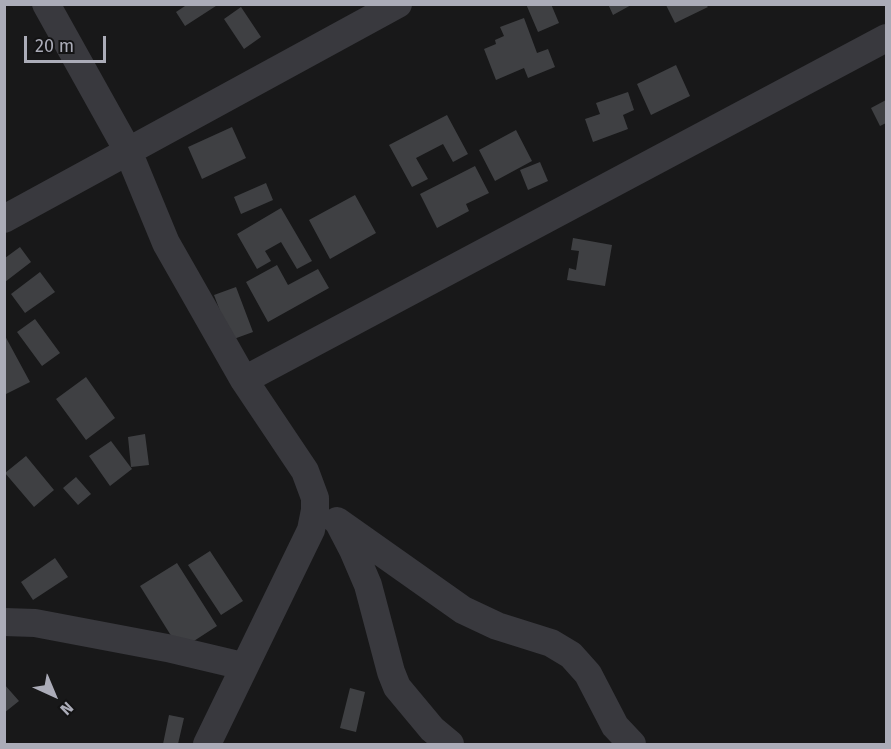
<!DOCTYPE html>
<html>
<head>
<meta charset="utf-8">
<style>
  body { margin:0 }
  #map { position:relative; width:891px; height:749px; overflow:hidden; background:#181819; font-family:"Fira Sans",sans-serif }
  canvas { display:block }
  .frame { position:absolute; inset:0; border:6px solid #abacb8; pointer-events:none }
  .north { position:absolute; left:24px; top:665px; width:60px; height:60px; -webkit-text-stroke:4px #131314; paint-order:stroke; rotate:136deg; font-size:16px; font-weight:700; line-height:24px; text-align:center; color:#abacb8 }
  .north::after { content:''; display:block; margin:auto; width:21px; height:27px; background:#abacb8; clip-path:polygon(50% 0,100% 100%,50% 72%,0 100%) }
  .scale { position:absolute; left:24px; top:36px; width:82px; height:27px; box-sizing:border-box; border:3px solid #abacb8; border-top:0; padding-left:8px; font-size:18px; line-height:21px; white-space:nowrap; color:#abacb8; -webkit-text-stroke:4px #131314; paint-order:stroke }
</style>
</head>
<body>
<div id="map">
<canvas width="891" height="749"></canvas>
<div class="frame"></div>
<div class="north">N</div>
<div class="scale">20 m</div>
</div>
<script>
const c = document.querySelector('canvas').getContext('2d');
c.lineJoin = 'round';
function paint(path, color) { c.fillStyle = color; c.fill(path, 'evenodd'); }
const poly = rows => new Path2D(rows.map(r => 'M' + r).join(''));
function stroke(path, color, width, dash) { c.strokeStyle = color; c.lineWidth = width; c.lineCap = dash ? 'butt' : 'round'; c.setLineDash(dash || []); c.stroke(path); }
paint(poly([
  [188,4,219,4,185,26,176,12],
  [526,4,551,4,559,23,538,32],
  [608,4,633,4,613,15],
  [666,5,706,5,708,7,675,23],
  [241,7,261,37,244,49,224,19],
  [524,18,537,53,548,49,555,67,528,78,524,68,496,80,484,49,496,44,495,40,504,36,500,27],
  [676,65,690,96,651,115,637,84],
  [628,92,634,110,623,115,628,129,593,142,585,119,600,114,596,103],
  [886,100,886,123,880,126,871,108],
  [447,115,468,154,453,162,443,144,416,158,428,179,412,187,389,145],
  [232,127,246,158,202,179,188,147],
  [516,130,532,161,495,181,479,150],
  [540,162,548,181,528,190,520,170],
  [475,166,489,193,466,204,469,211,437,228,420,194],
  [266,183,273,200,241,214,234,197],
  [355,195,376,233,330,259,309,220],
  [281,208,312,261,297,269,281,242,265,251,271,261,257,269,237,234],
  [573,238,612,245,605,286,567,280,569,268,576,270,579,251,571,250],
  [20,247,31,262,5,282,5,258],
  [277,265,288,285,318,269,329,288,268,322,246,282],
  [40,272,55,292,25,313,11,294],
  [236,287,253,332,231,340,214,295],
  [35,319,60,353,42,366,17,332],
  [4,334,30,382,4,395],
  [86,377,115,418,86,440,56,399],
  [145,434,149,465,131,467,128,437],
  [111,441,132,469,110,486,89,456],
  [26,456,54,490,34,507,5,473],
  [76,477,91,494,78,505,63,488],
  [210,551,243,601,221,615,188,565],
  [55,558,68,577,33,600,21,582],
  [177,563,217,626,180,650,140,586],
  [4,684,19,701,4,713],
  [350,688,365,692,356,732,340,728],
  [169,715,184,718,178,744,163,744]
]), '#3f4043');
stroke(poly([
  [46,4,128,151,166,243,244,380,305,471,315,498,315,510,311,530,207,744],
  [4,219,398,4],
  [244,380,886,38],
  [337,521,463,610,497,626,551,643,571,655,588,674,615,726,632,744],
  [339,523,353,550,368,585,391,672,397,687,432,729,450,744],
  [4,622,35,623,167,648,243,666]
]), '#39393e', 28);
</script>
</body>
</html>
